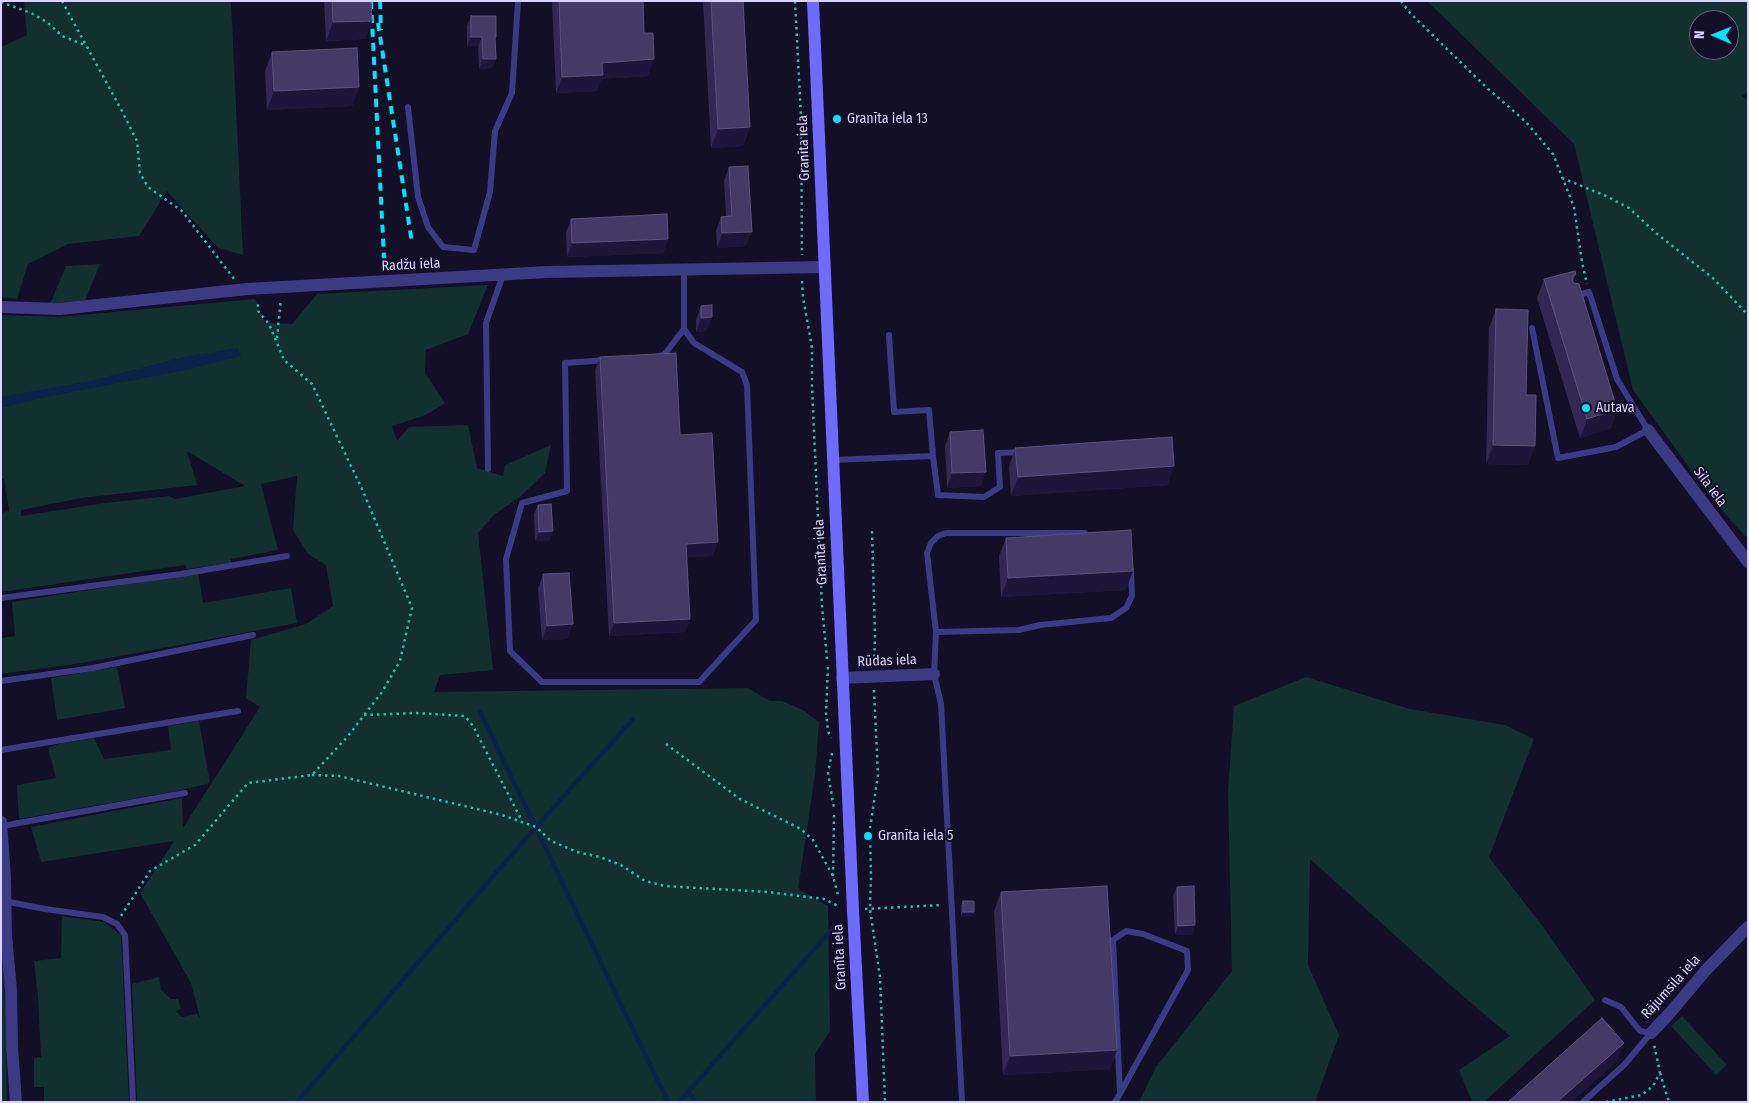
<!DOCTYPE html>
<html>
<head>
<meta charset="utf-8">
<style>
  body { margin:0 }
  #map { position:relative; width:1749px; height:1103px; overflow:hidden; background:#130f26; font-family:"Fira Sans Condensed",sans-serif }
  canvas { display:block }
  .frame { position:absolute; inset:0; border:2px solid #d9d4ff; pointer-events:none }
  .north { position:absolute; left:1689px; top:10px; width:50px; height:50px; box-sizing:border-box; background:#130f26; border:1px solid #625e7d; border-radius:50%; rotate:271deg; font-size:14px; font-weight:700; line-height:20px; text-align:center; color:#d9d4ff }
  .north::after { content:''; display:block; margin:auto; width:18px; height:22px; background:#00e5ff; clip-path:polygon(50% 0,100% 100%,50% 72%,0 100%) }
</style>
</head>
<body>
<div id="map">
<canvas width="1749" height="1103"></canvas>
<div class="frame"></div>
<div class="north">N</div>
</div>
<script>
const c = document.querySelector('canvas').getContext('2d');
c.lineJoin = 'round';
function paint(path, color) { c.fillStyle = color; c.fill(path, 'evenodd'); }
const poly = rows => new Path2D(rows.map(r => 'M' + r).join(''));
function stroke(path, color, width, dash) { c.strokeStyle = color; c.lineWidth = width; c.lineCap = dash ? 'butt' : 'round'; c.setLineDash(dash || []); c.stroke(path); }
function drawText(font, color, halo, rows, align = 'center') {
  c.font = font + ' "Fira Sans Condensed",sans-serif'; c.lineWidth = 4; c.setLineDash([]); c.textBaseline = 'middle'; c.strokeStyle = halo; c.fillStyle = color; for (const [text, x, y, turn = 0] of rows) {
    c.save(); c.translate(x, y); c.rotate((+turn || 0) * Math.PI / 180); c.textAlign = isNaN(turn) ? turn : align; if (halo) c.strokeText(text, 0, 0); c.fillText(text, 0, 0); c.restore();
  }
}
paint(poly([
  [24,1,231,1,243,255,218,248,167,191,139,236,68,244,28,264,17,299,1,297,1,47,27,35],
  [1427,1,1748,1,1748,93,1742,96,1748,100,1748,539,1712,499,1633,390,1574,144],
  [1699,20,1729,20,1729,50,1699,50],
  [100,264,85,301,50,304,66,266],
  [488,285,468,334,426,350,425,373,445,403,426,415,392,426,397,441,409,427,468,425,477,468,503,476,505,465,551,445,545,473,521,496,494,515,478,533,493,670,440,675,434,692,748,688,770,701,782,701,803,710,819,722,815,775,798,889,828,906,830,1031,815,1054,816,1102,137,1102,132,984,159,977,161,990,171,999,178,999,181,1009,176,1011,182,1017,197,1014,200,1018,191,983,140,893,174,841,41,862,31,827,182,798,183,828,260,707,246,698,251,640,306,624,333,606,326,565,308,554,293,530,297,476,261,484,278,550,231,559,231,563,187,569,185,565,1,592,1,513,9,511,4,479,1,479,1,315,59,317,255,299,265,323,292,324,317,294],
  [187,451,245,486,175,499,169,496,105,503,21,516,21,510,81,498,197,485],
  [198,573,203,603,291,588,297,623,82,663,1,674,1,638,15,636,12,602],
  [117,667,125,708,57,720,51,678],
  [1306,677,1410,709,1505,725,1534,739,1489,857,1543,927,1595,1000,1484,1102,1472,1102,1459,1070,1510,1036,1449,984,1310,859,1308,965,1339,1035,1315,1102,1139,1102,1156,1067,1232,971,1228,792,1234,706],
  [199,721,210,783,177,791,19,819,17,785,56,778,48,748,58,744,94,738,104,759,171,750,168,726],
  [62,916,104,922,121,935,129,1102,44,1102,44,1087,34,1087,34,1058,41,1057,38,997,34,961,61,958],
  [1,938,5,1009,7,1102,1,1102],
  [1682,1016,1727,1065,1716,1075,1671,1026]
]), '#12302f');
paint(poly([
  [238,348,241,356,186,370,51,396,1,408,1,397,90,381,184,357]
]), '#0c2248');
stroke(poly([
  [480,712,668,1102],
  [688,1091,695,1102],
  [297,1102,536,827,633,719],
  [679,1102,835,926]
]), '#0c2248', 4.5);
stroke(poly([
  [62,1,122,111,137,141,140,173,148,187,182,211,234,279],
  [795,1,801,117,802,255],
  [1401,1,1410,13,1486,87,1526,122,1553,154,1574,207,1582,262,1587,284],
  [1,2,31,13,47,22,62,36,85,45],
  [1562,178,1606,196,1629,208,1656,233,1714,279,1748,315],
  [802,281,803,297,812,348,812,387,822,606,827,659],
  [277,338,281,299],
  [872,531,875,635,874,664],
  [828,667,826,713,828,731,831,738],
  [874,690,878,775,870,828,871,877,870,909,880,977,885,1102],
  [364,715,415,713,465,716,473,726,522,821],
  [666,744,740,799,801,829,813,840,833,876,838,895],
  [832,753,828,773,834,809],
  [312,775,339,776,502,815,536,827,551,841,577,852,600,857,621,865,645,881,665,886,768,892,824,899,840,907],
  [833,876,834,815],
  [865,909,942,905],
  [121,916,150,871,195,845,248,783,312,775,348,736,382,692,400,661,412,608,362,489,312,384,284,360,269,324,258,311,258,302],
  [1660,1073,1669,1102],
  [1606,1102,1642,1095,1653,1086,1660,1073,1654,1044]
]), '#2fb8b0', 2.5, [2.5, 4]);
stroke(poly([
  [408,107,418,197,428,227,443,247,474,250,490,192,495,131,512,93,518,1],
  [1532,328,1558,458,1616,447,1648,430,1617,379,1589,292,1575,296],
  [889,335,894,412,929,410,933,456],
  [659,356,664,355,684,329],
  [607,360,565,363,567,491,522,503,506,559,510,651,542,682,699,682,756,620,747,385,742,372,694,343,684,329,684,269],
  [832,460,933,456,938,495,984,497,1000,487,998,453,1021,452],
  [488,469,486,323,503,275],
  [1,598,181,574,287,556],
  [936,632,1019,630,1040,625,1111,618,1126,608,1132,596,1131,570],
  [1,681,93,668,253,635],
  [1,750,238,711],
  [2,826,185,793],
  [4,901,45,909,103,917,117,924,125,935,133,1102],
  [1605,1000,1621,1007,1640,1031,1651,1033],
  [962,1102,941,704,934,674,936,632,927,553,931,543,938,536,946,533,1085,533],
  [1115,1102,1117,1099,1188,970,1187,951,1143,934,1126,931,1113,940,1120,1094],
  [1583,1102,1624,1065,1651,1033]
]), '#3d3a85', 6);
stroke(poly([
  [1,307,60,309,247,289,547,272,824,267],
  [1648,430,1748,562],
  [842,678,934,674],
  [1,822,5,878,6,936,11,990,12,1047,16,1102],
  [1651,1033,1669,1014,1707,969,1748,927]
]), '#3d3a85', 12);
stroke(poly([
  [813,1,853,910,863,1102]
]), '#6f6bff', 12);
stroke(poly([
  [371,1,384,258],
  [380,1,381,30],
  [378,23,412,243]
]), '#00e5ff', 4, [8, 6]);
paint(poly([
  [324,1,371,1,372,21,365,39,326,41],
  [552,1,643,1,644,33,648,76,601,79,597,91,556,93],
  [703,1,743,1,750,127,743,146,711,148],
  [471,16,495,40,496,59,492,68,479,69,478,46,467,46,467,26],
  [272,52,359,87,352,106,267,110,265,71],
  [729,167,746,246,717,248,716,231,721,217,726,217,724,181],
  [571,219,668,239,663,253,567,257,566,233],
  [1576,274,1573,282,1617,409,1611,428,1580,438,1537,298,1544,279],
  [701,306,707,331,696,332,696,320],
  [1496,309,1526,395,1528,465,1486,464,1489,328],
  [600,357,680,435,713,556,687,557,690,619,685,632,609,636,595,370],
  [950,432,981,486,947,488,945,446],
  [1015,448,1168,485,1011,496,1009,467],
  [538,505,553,531,549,541,535,541,534,514],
  [1006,538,1126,590,1001,597,999,556],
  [543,574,573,624,567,639,542,640,538,589],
  [1177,887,1195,925,1192,935,1175,935,1173,896],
  [1001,892,1117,1050,1110,1069,1003,1075,994,911],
  [963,901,974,912,972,917,961,917,961,906]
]), '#312854');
paint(poly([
  [372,21,365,39,326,41,333,22],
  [471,37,482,37,478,46,467,46],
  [483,59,496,59,492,68,479,69],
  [654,59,648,76,601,79,597,91,556,93,562,77,602,63],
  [359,87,352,106,267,110,274,91],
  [750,127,743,146,711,148,718,129],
  [752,232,746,246,717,248,722,233],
  [668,239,663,253,567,257,572,243],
  [712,317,707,331,696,332,701,318],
  [1617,409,1611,428,1580,438,1587,419],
  [1493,445,1535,446,1528,465,1486,464],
  [1174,466,1168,485,1011,496,1018,477],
  [986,472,981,486,947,488,952,473],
  [553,531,549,541,535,541,539,532],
  [718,542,713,556,681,558,686,544],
  [1133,571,1126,590,1001,597,1008,578],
  [690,619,685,632,609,636,614,623],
  [573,624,567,639,542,640,547,626],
  [963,912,974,912,972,917,961,917],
  [1195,925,1192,935,1175,935,1178,926],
  [1624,1043,1617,1062,1572,1102,1557,1102],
  [1117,1050,1110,1069,1003,1075,1010,1056]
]), '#1d163a');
const building = poly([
  [332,1,371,1,372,21,333,22,332,1],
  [559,1,643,1,644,33,653,33,654,59,602,63,603,75,562,77,559,1],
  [711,1,743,1,750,127,718,129,711,1],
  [471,16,496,16,496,37,495,37,496,59,483,59,482,37,471,37,471,16],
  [357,48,359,87,274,91,272,52,357,48],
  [748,166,752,232,722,233,721,217,732,216,729,167,748,166],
  [667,214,668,239,572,243,571,219,667,214],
  [1575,271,1576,274,1573,276,1572,280,1574,283,1579,284,1617,409,1587,419,1544,279,1575,271],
  [712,305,712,317,701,318,701,306,712,305],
  [1496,309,1528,310,1526,395,1536,395,1535,446,1493,445,1496,309],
  [676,353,680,435,712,433,718,542,686,544,690,619,614,623,600,357,676,353],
  [983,430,986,472,952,473,950,432,983,430],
  [1172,437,1174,466,1018,477,1015,448,1172,437],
  [551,504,553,531,539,532,538,505,551,504],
  [1131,530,1133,571,1008,578,1006,538,1131,530],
  [569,573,573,624,547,626,543,574,569,573],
  [1107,886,1117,1050,1010,1056,1001,892,1107,886],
  [1194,886,1195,925,1178,926,1177,887,1194,886],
  [963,901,974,901,974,912,963,912,963,901],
  [1602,1018,1624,1043,1557,1102,1508,1102,1602,1018]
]);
paint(building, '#433a66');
stroke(building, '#5a527e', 1);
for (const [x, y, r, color] of [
  [837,119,5,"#00e5ff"],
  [1586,408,5,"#00e5ff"],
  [868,836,5,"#00e5ff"]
]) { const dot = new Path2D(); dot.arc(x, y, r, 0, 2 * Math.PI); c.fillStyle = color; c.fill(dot); stroke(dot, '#130f26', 2); }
drawText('14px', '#d9d4ff', '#130f26', [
  ["Granīta iela 13",847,119],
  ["Autava",1596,408],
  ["Granīta iela 5",878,836]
], 'left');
drawText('14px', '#d9d4ff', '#130f26', [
  ["Granīta iela",804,148,-92],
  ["Radžu iela",411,265,-3],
  ["Sila iela",1710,487,53],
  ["Granīta iela",821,552,-93],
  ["Rūdas iela",887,661,-2],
  ["Granīta iela",840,957,-93],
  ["Rājumsila iela",1671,987,-48]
]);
</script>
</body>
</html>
